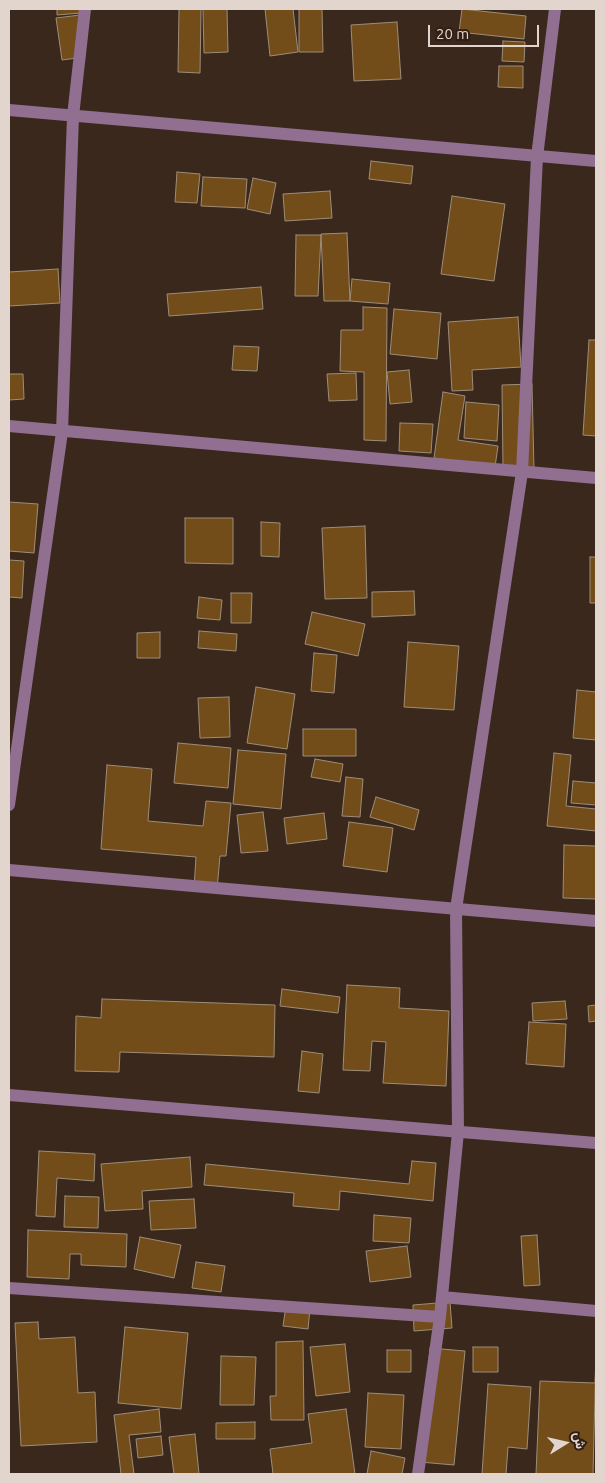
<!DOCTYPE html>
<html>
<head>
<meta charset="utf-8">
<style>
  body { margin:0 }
  #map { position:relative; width:605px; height:1483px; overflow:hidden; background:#3b281d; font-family:Ubuntu,Vazirmatn,sans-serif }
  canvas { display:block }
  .frame { position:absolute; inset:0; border:10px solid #e2d5ce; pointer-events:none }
  .north { position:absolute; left:540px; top:1418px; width:50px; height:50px; -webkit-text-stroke:4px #311e14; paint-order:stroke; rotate:80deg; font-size:14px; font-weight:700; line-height:20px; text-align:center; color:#e2d5ce }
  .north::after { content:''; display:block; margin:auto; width:18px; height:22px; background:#e2d5ce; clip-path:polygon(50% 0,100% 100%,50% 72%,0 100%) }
  .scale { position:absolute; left:428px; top:25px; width:111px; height:22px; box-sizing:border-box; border:2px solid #e2d5ce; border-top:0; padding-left:6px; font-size:15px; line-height:18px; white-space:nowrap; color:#e2d5ce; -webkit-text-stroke:4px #311e14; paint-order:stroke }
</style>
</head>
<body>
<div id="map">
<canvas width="605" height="1483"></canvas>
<div class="frame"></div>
<div class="north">ش</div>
<div class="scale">20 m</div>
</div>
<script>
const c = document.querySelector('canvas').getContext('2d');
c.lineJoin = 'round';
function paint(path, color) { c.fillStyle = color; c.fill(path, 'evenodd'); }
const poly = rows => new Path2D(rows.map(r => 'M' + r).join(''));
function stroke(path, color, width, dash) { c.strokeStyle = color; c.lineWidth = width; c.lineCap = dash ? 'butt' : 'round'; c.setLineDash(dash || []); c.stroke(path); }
const building = poly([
  [57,9,81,9,81,13,57,15,57,9],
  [179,9,201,9,200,73,178,72,179,9],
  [203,9,227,9,228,52,204,53,203,9],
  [265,9,293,9,298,52,270,56,265,9],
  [299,9,322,9,323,52,299,52,299,9],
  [462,9,526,16,524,39,459,32,462,9],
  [80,15,85,57,62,60,56,18,80,15],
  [397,22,401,79,354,81,351,25,397,22],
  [503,41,525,42,524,62,502,61,503,41],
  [499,66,523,66,523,88,498,87,499,66],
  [371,161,413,166,411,184,369,179,371,161],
  [177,172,200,174,197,203,175,202,177,172],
  [203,177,247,179,245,208,201,206,203,177],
  [253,178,276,183,270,214,247,209,253,178],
  [330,191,332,218,285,221,283,194,330,191],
  [452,196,505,204,494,281,441,274,452,196],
  [347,233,350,301,324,301,321,234,347,233],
  [296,235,321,235,318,296,295,296,296,235],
  [58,269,60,303,9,306,9,272,58,269],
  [352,279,390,283,388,304,350,301,352,279],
  [261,287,263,309,169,316,167,294,261,287],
  [363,307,387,308,386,441,364,440,364,372,340,371,341,330,363,330,363,307],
  [394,309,441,313,437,359,390,354,394,309],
  [518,317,521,367,472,370,473,390,452,391,448,322,518,317],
  [589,340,596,340,596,436,583,435,589,340],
  [234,346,259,347,257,371,232,370,234,346],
  [409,370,412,402,390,404,387,372,409,370],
  [356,373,357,400,329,401,327,374,356,373],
  [9,374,23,374,24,399,9,400,9,374],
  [532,384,534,470,503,470,502,385,532,384],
  [443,392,465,396,458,440,498,446,495,467,434,458,443,392],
  [466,402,499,405,497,441,464,438,466,402],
  [400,423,433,424,431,453,399,451,400,423],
  [9,502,38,504,34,553,9,551,9,502],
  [185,518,233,518,233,564,185,563,185,518],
  [261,522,280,523,279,557,261,556,261,522],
  [365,526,367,598,325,599,322,528,365,526],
  [590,557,596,557,596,603,590,603,590,557],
  [9,560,24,561,22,598,9,597,9,560],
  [414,591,415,615,372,617,372,592,414,591],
  [231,593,252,593,251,623,231,623,231,593],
  [199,597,222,600,220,620,197,618,199,597],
  [312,612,365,624,358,656,305,644,312,612],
  [199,631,237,634,236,651,198,648,199,631],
  [160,632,160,658,137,658,137,633,160,632],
  [408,642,459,646,454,710,404,707,408,642],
  [314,653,337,655,334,693,311,691,314,653],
  [256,687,295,694,287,749,247,743,256,687],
  [577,690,596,692,596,740,573,738,577,690],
  [229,697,230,737,200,738,198,698,229,697],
  [303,729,356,729,356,756,303,756,303,729],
  [178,743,231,748,228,788,174,783,178,743],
  [238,750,286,754,281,809,233,804,238,750],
  [554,753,571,755,566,806,596,809,596,831,547,826,554,753],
  [315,759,343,764,340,782,311,777,315,759],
  [107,765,152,769,148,821,203,826,206,801,231,803,226,856,220,856,217,890,194,888,196,857,101,849,107,765],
  [346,777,363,779,360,817,342,816,346,777],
  [573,781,596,783,596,805,571,803,573,781],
  [376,797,419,810,414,830,370,817,376,797],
  [263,812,268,851,241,853,237,815,263,812],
  [324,813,327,839,287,844,284,818,324,813],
  [349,822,393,828,387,872,343,866,349,822],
  [564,845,596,846,596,899,563,898,564,845],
  [347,985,400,988,399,1008,449,1011,446,1086,383,1083,386,1042,372,1041,370,1071,343,1070,347,985],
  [282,989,340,997,338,1013,280,1006,282,989],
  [102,999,275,1005,274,1057,120,1052,119,1072,75,1071,76,1016,101,1018,102,999],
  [565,1001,567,1019,533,1021,532,1003,565,1001],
  [596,1005,596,1021,589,1022,588,1006,596,1005],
  [529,1022,566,1024,564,1067,526,1064,529,1022],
  [302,1051,323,1054,319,1093,298,1091,302,1051],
  [39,1151,95,1154,94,1181,57,1178,55,1217,36,1216,39,1151],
  [190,1157,192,1187,142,1191,143,1209,105,1211,101,1164,190,1157],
  [412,1161,436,1163,433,1201,340,1191,339,1210,293,1206,294,1193,204,1185,206,1164,409,1184,412,1161],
  [65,1196,99,1197,98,1228,64,1227,65,1196],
  [194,1199,196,1228,151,1230,149,1201,194,1199],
  [374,1215,411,1218,409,1243,373,1241,374,1215],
  [28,1230,127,1234,126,1267,81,1265,81,1254,70,1254,69,1279,27,1277,28,1230],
  [537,1235,540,1285,524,1286,521,1236,537,1235],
  [140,1237,181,1245,174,1278,134,1269,140,1237],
  [407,1246,411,1277,370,1282,366,1251,407,1246],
  [196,1262,225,1266,221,1292,192,1288,196,1262],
  [450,1302,452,1328,414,1331,413,1305,450,1302],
  [286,1306,310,1309,308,1329,283,1326,286,1306],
  [38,1322,39,1339,75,1337,78,1393,95,1392,97,1442,21,1446,15,1323,38,1322],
  [125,1327,188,1333,181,1409,118,1403,125,1327],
  [303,1341,304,1420,271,1420,270,1396,276,1396,276,1342,303,1341],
  [345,1344,350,1392,316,1396,310,1347,345,1344],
  [473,1347,498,1347,498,1372,473,1372,473,1347],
  [430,1348,465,1351,454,1465,420,1462,430,1348],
  [387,1350,411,1350,411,1372,387,1372,387,1350],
  [596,1355,593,1474,536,1474,540,1381,595,1383,596,1355],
  [221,1356,256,1357,254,1405,220,1405,221,1356],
  [488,1384,531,1387,527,1449,508,1447,506,1474,482,1474,488,1384],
  [368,1393,404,1395,401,1449,365,1447,368,1393],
  [159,1409,161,1432,129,1435,134,1474,121,1474,114,1415,159,1409],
  [346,1409,355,1474,273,1474,270,1449,312,1443,308,1414,346,1409],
  [255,1422,255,1439,216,1439,216,1423,255,1422],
  [195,1434,199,1474,174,1474,169,1437,195,1434],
  [161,1436,163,1455,138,1458,136,1439,161,1436],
  [371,1451,405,1458,402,1474,367,1474,371,1451]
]);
paint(building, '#734d19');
stroke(building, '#9d8d79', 1);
stroke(poly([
  [9,110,596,161],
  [9,426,596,478],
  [9,805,62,432,73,116,85,9],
  [9,870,596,921],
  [9,1095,596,1143],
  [9,1288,440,1317],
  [442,1297,596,1311],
  [418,1474,440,1317,458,1132,456,909,522,472,537,157,555,9]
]), '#916f91', 12);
</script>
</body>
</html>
